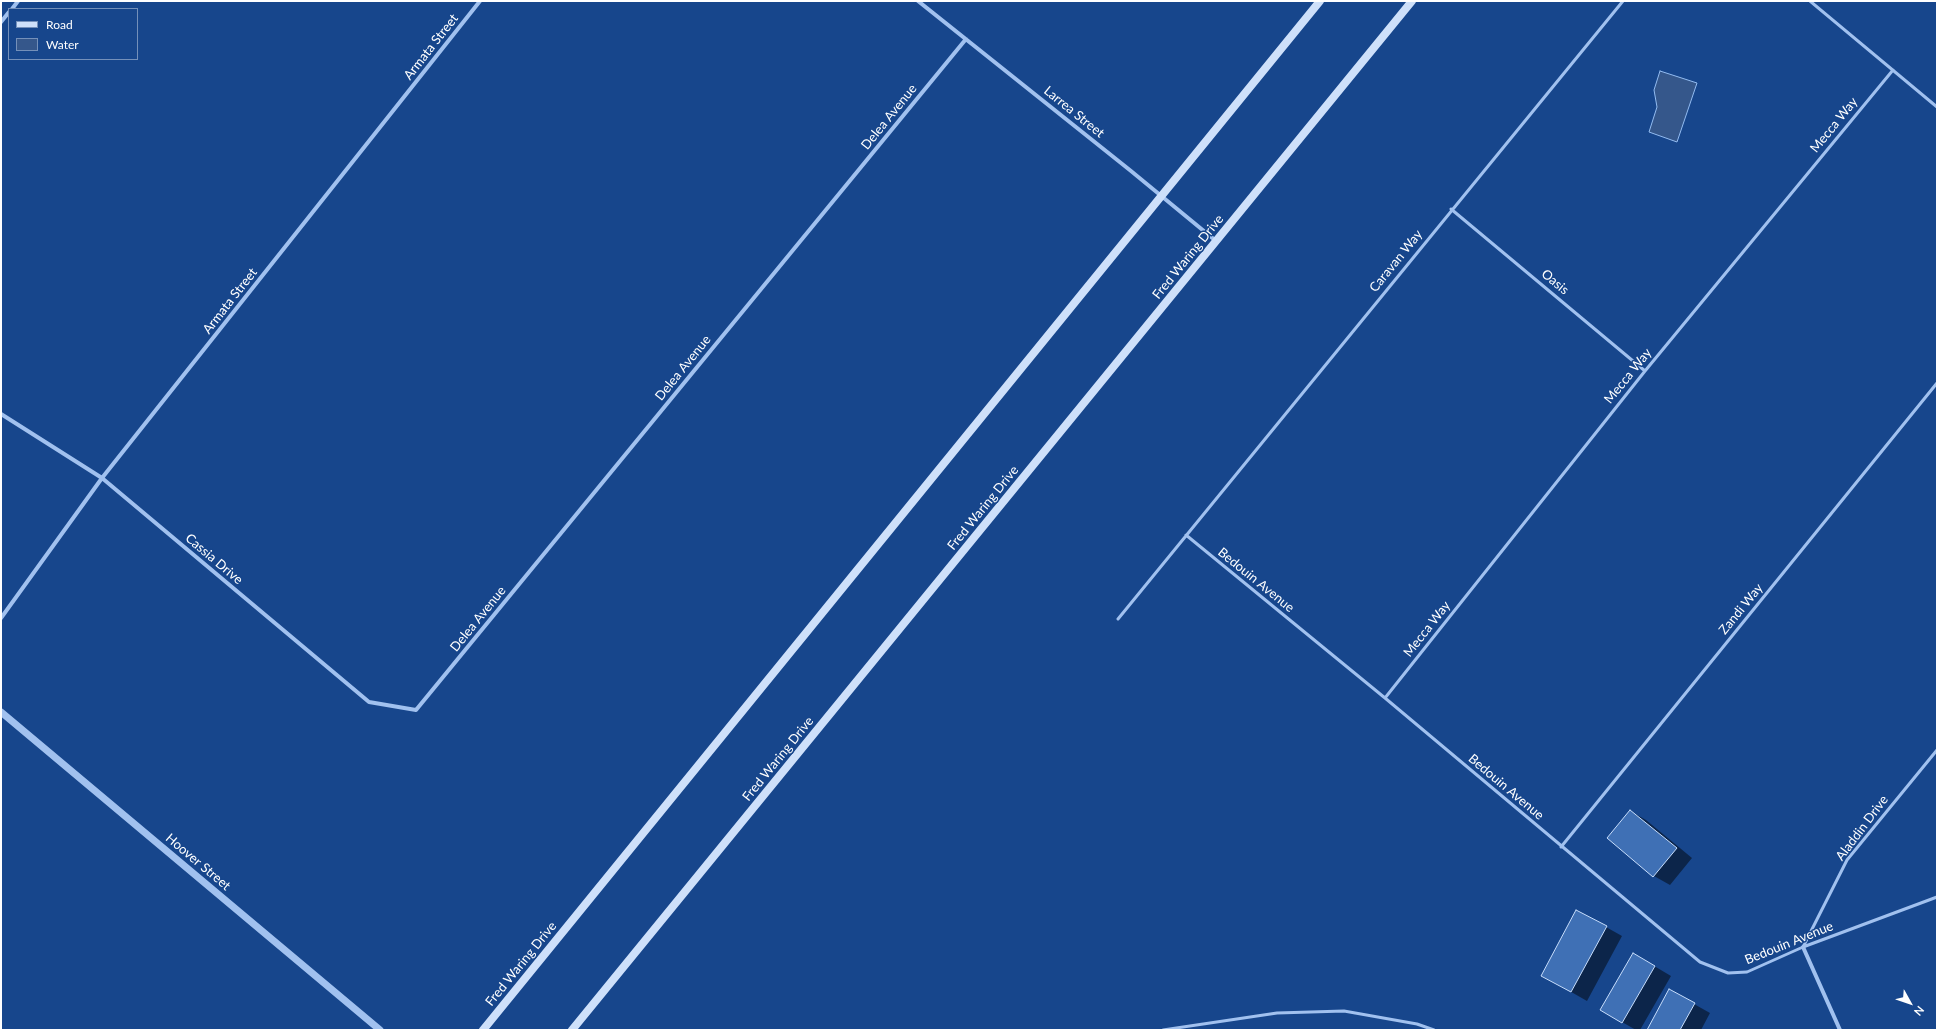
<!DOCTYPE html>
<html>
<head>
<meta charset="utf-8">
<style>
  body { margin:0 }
  #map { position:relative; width:1938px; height:1031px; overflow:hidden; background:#17468c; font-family:Lato,sans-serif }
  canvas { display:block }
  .frame { position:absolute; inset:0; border:2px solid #fff; pointer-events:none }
  .legend { position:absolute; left:8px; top:8px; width:130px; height:52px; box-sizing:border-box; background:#17468c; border:1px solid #7490ba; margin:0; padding:5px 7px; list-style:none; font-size:12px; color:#fff }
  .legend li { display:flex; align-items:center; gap:8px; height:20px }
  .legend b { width:20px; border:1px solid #7490ba }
  .north { position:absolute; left:1890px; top:983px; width:40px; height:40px; -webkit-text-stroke:3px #17468c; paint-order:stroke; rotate:130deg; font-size:11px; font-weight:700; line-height:16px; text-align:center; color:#fff }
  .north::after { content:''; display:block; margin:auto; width:14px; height:18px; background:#fff; clip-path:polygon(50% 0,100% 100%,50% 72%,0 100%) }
</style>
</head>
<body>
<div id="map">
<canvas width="1938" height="1031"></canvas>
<div class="frame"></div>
<ul class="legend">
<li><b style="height:5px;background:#cee0fa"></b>Road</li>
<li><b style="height:11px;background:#35578b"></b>Water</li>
</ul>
<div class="north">N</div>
</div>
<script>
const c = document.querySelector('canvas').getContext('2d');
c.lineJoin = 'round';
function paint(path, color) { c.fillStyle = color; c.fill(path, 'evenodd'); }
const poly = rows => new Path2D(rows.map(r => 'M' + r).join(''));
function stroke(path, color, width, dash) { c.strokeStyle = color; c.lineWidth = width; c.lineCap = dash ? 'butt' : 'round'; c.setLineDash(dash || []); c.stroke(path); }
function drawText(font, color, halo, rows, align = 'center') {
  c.font = font + ' Lato,sans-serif'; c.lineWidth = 3; c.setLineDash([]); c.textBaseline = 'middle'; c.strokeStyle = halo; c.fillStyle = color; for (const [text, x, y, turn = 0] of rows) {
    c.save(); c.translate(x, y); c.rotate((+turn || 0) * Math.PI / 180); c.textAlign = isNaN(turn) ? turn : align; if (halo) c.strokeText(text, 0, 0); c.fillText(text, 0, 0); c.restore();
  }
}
const water = poly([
  [1660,71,1697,83,1677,142,1649,132,1657,107,1654,90,1660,71]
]);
paint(water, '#35578b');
stroke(water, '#93bcf1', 1);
paint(poly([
  [1630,811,1646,820,1692,858,1670,885,1654,876],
  [1606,927,1622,936,1587,1001,1559,985],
  [1634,954,1671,976,1640,1030,1636,1030,1601,1010],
  [1694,1004,1710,1013,1701,1030,1648,1030]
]), '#0007');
const building = poly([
  [1630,810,1677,848,1653,877,1607,838,1630,810],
  [1576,910,1607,926,1571,992,1541,976,1576,910],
  [1633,953,1655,966,1622,1023,1600,1010,1633,953],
  [1669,989,1695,1003,1680,1030,1647,1030,1669,989]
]);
paint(building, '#3f70b5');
stroke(building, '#c7ddfb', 1);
stroke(poly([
  [1810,1,1937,107],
  [1451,209,1645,371],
  [1186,535,1385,698,1700,962,1728,973,1747,972,1803,947,1937,897],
  [1118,619,1623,1],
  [1385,698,1645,371,1893,70],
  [1561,847,1937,383],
  [1803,947,1847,860,1937,750],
  [1163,1030,1277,1013,1344,1011,1417,1024,1434,1030]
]), '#a1c1ef', 3);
stroke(poly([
  [918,1,1131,171,1216,241],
  [12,9,18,1],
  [1,22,9,12],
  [1,414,102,478,369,702,416,710,966,39],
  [1,618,102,478,480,1],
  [1803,947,1840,1030]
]), '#a1c1ef', 4);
stroke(poly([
  [1,712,380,1030]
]), '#a1c1ef', 7);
stroke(poly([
  [483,1030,1320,1],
  [572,1030,1412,1]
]), '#cee0fa', 8);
drawText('13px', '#fff', '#17468c', [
  ["Armata Street",431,47,-52],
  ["Larrea Street",1074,112,39],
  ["Delea Avenue",889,117,-51],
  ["Mecca Way",1834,125,-51],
  ["Fred Waring Drive",1188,257,-51],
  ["Caravan Way",1396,261,-51],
  ["Oasis",1555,282,40],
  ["Armata Street",230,301,-52],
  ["Delea Avenue",683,368,-51],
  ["Mecca Way",1628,376,-51],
  ["Fred Waring Drive",983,508,-51],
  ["Cassia Drive",214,559,40],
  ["Bedouin Avenue",1256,580,39],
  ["Zandi Way",1741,609,-51],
  ["Delea Avenue",478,619,-51],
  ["Mecca Way",1427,629,-52],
  ["Fred Waring Drive",778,759,-51],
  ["Bedouin Avenue",1506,787,40],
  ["Aladdin Drive",1862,828,-53],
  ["Hoover Street",198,862,40],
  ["Bedouin Avenue",1789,943,-22],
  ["Fred Waring Drive",521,964,-51]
]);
</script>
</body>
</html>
